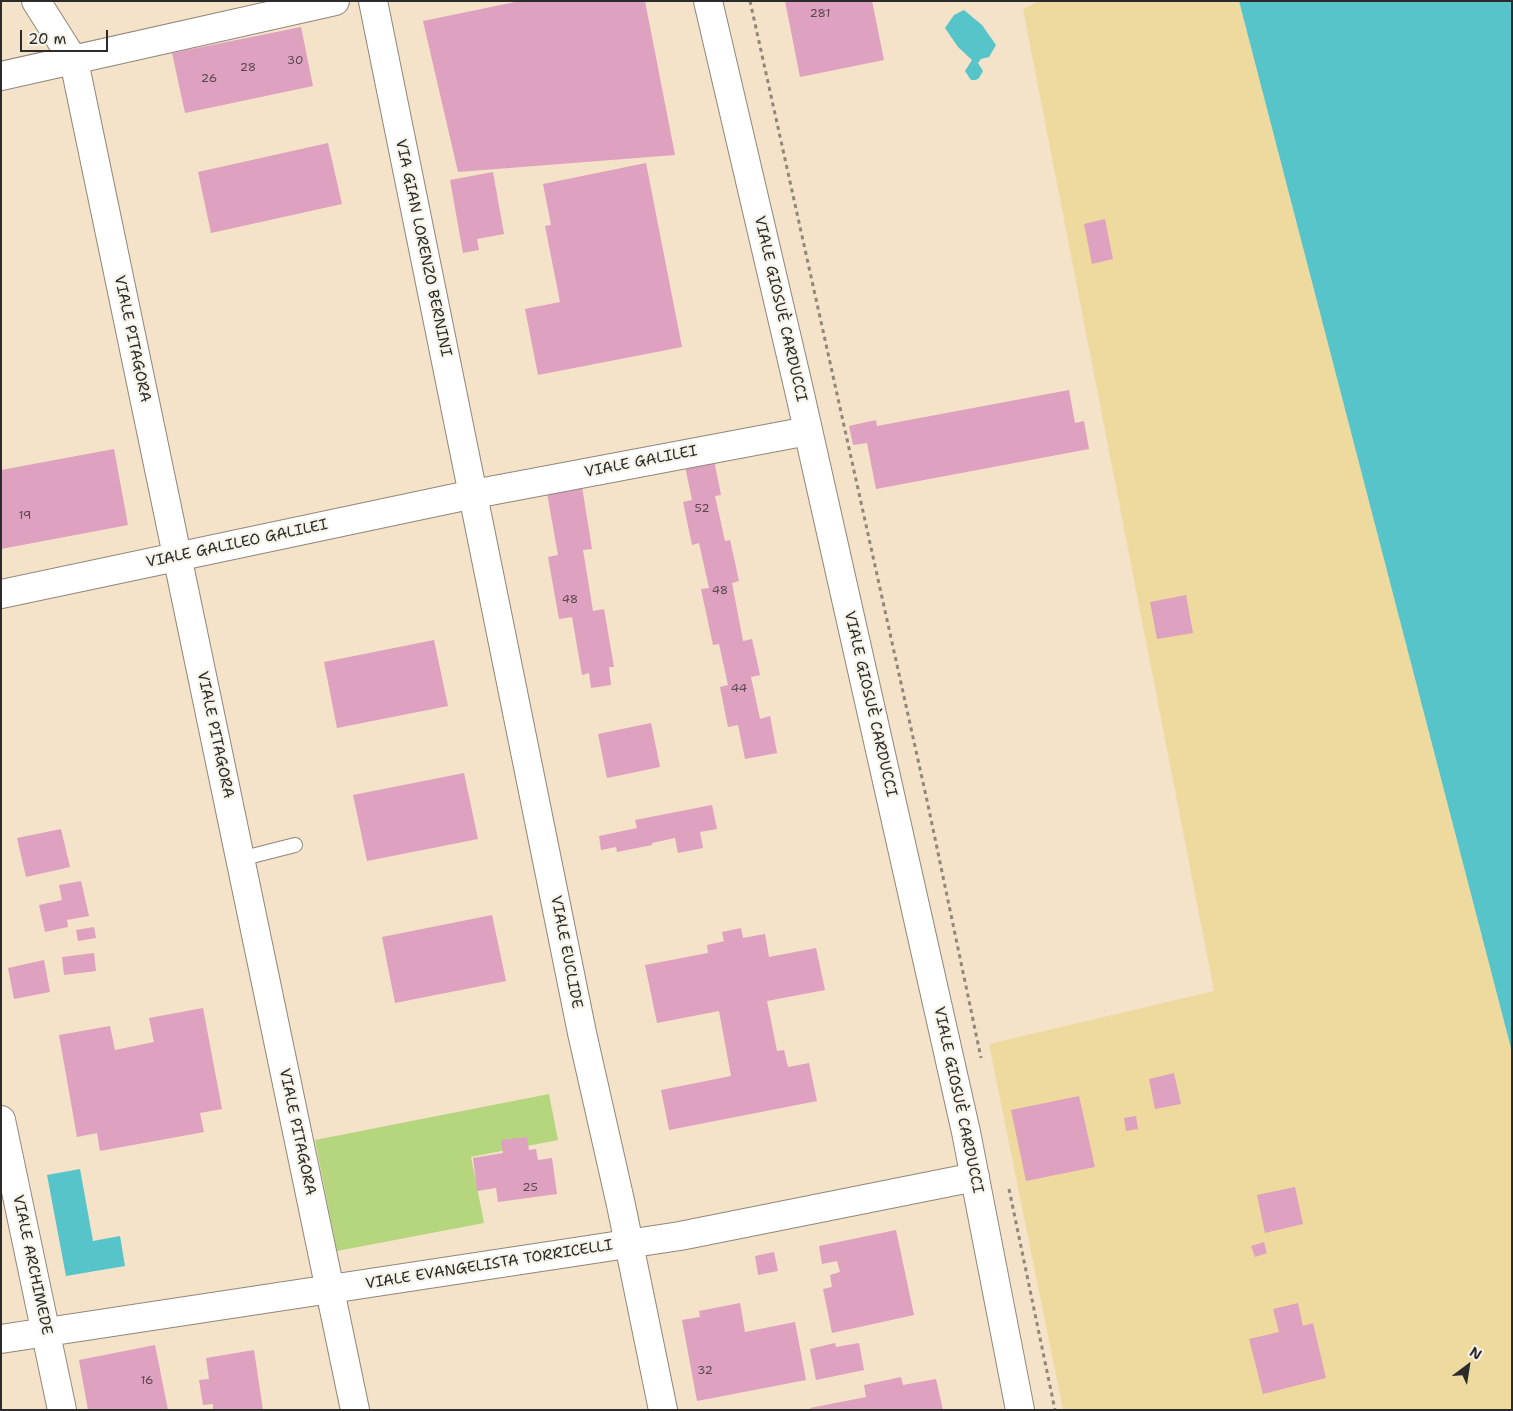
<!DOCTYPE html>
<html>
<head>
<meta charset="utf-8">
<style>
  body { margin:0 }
  #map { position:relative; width:1513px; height:1411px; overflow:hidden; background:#f4e2c9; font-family:"Shantell Sans",sans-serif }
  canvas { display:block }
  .frame { position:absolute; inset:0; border:2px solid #2b2b2b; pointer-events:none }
  .north { position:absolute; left:1443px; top:1341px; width:50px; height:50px; -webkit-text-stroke:4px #f7f3e8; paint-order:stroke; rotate:31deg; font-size:14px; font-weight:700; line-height:20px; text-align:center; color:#2b2b2b }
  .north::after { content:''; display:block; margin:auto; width:18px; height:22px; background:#2b2b2b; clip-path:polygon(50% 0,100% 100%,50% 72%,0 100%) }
  .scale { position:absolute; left:20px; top:30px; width:88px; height:22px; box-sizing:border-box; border:2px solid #2b2b2b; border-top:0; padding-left:6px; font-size:15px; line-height:18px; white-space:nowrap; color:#2b2b2b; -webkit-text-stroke:4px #f7f3e8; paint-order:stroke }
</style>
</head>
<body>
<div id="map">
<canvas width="1513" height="1411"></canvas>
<div class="frame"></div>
<div class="north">N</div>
<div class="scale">20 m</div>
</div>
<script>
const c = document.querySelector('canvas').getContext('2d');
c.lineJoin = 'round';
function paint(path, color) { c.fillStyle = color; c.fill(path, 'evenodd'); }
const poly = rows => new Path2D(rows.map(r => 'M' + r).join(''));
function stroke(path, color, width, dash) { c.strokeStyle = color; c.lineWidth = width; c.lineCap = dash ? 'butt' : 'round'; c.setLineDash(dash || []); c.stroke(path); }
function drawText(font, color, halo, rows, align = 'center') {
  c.font = font + ' "Shantell Sans",sans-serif'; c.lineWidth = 4.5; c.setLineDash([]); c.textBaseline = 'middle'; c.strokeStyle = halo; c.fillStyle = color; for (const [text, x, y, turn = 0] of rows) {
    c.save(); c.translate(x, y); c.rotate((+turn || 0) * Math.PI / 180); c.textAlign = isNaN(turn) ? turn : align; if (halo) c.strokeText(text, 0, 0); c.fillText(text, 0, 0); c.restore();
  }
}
paint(poly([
  [549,1094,558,1140,471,1157,484,1223,337,1251,315,1140]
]), '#b5d67d');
paint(poly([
  [1039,1,1239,1,1512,1052,1512,1410,1063,1410,989,1044,1214,991,1023,9]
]), '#eeda9e');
paint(poly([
  [1239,1,1512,1,1512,1052],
  [964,10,982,25,996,45,989,57,981,59,978,63,983,71,979,78,976,80,971,80,965,71,972,60,958,47,945,28,954,15],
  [80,1169,93,1241,120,1236,125,1266,66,1276,47,1175]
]), '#56c4c9');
paint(poly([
  [520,1,645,1,675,155,458,172,423,21],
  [785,1,872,1,884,60,800,77],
  [301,27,313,86,185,113,172,53],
  [328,143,342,204,211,233,198,172],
  [646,163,682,347,538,375,525,309,560,302,545,226,551,225,543,184],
  [493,172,504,234,477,239,479,250,463,253,450,180],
  [1105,219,1113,259,1092,264,1084,224],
  [1069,390,1075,423,1084,421,1089,449,876,489,867,443,853,445,849,426,876,420,877,426],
  [114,449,128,525,1,549,1,470],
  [714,460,721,495,715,496,725,541,730,540,739,581,732,583,743,641,752,639,760,675,751,677,760,719,770,716,777,753,745,759,738,725,728,727,720,687,728,685,719,644,713,645,701,589,709,588,699,543,692,545,683,502,692,500,685,466],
  [582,487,592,549,583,550,593,611,604,609,614,667,609,667,611,685,591,688,589,673,582,675,572,617,559,619,548,557,558,555,547,493],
  [1186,595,1193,633,1157,639,1150,602],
  [434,640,448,706,337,728,324,662],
  [651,723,660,767,607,778,598,734],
  [464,773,478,839,367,861,353,795],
  [712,805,717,829,700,832,703,848,678,853,675,838,652,843,652,845,617,852,616,847,601,850,599,836,637,828,635,820],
  [61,829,70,867,26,877,17,838],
  [81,881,89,916,67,920,68,927,45,932,39,905,62,900,59,885],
  [492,915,506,981,395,1003,382,937],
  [94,927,96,938,78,941,76,930],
  [741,928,743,938,765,934,769,957,816,948,825,990,767,1001,777,1051,784,1050,788,1067,809,1063,817,1101,669,1130,661,1090,731,1076,719,1011,657,1023,645,965,708,953,707,945,724,941,722,932],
  [94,953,96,971,64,975,62,957],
  [44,960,50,992,14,999,8,968],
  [203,1008,222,1109,200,1113,204,1132,100,1151,97,1133,77,1137,59,1035,110,1026,115,1050,154,1042,149,1018],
  [1174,1073,1181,1104,1155,1109,1149,1079],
  [1079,1096,1095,1167,1026,1181,1011,1110],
  [1136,1116,1138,1129,1126,1131,1124,1118],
  [527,1137,529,1150,536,1149,538,1160,552,1158,557,1194,498,1202,496,1188,477,1191,473,1158,503,1153,501,1140],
  [1295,1187,1303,1224,1265,1233,1257,1195],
  [896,1230,914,1315,832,1333,823,1289,832,1287,830,1275,840,1272,837,1261,822,1264,819,1246],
  [1264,1242,1267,1253,1255,1257,1251,1246],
  [774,1252,778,1271,758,1275,755,1256],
  [740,1303,745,1332,795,1322,806,1380,697,1401,682,1320,700,1317,699,1311],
  [1298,1303,1303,1326,1313,1323,1326,1378,1263,1394,1249,1339,1279,1332,1273,1309],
  [835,1343,836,1347,859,1343,864,1370,816,1380,810,1349],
  [155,1345,168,1410,88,1410,79,1360],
  [254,1350,263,1410,213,1410,213,1404,203,1405,199,1380,209,1379,206,1358],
  [901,1377,903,1385,936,1379,943,1410,811,1410,810,1408,866,1397,864,1385]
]), '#dea1bf');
const service = poly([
  [240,859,295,845]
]);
const minor = poly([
  [36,1,74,61,355,1410],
  [373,1,582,1033,621,1205,663,1410],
  [1,76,335,1],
  [1,594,474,494,808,431],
  [1,1120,62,1410],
  [1,1339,680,1236,975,1177]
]);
const tertiary = poly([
  [708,1,799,390,966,1132,1020,1410]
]);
stroke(service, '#90867a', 16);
stroke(minor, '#90867a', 30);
stroke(tertiary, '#90867a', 30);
stroke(poly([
  [750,1,928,805,981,1058],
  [1009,1189,1055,1410]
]), '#90867a', 3, [4, 4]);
stroke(service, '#fff', 14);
stroke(minor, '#fff', 28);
stroke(tertiary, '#fff', 28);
drawText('12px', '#584850', null, [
  ["281",820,14],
  ["30",295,61],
  ["28",248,68],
  ["26",209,79],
  ["52",702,509],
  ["19",25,516],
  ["48",720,591],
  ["48",570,600],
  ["44",739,689],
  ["25",530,1188],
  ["32",705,1371],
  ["16",147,1381]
]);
drawText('15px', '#2b2b2b', '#f7f3e8', [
  ["VIA GIAN LORENZO BERNINI",423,248,78],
  ["VIALE GIOSUÈ CARDUCCI",780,309,77],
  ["VIALE PITAGORA",132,339,78],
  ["VIALE GALILEI",641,462,-11],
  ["VIALE GALILEO GALILEI",237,544,-12],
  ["VIALE GIOSUÈ CARDUCCI",870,704,77],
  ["VIALE PITAGORA",215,735,78],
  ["VIALE EUCLIDE",566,952,79],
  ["VIALE GIOSUÈ CARDUCCI",958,1100,78],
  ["VIALE PITAGORA",297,1132,78],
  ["VIALE ARCHIMEDE",32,1265,78],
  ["VIALE EVANGELISTA TORRICELLI",489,1265,-9]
]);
</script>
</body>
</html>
